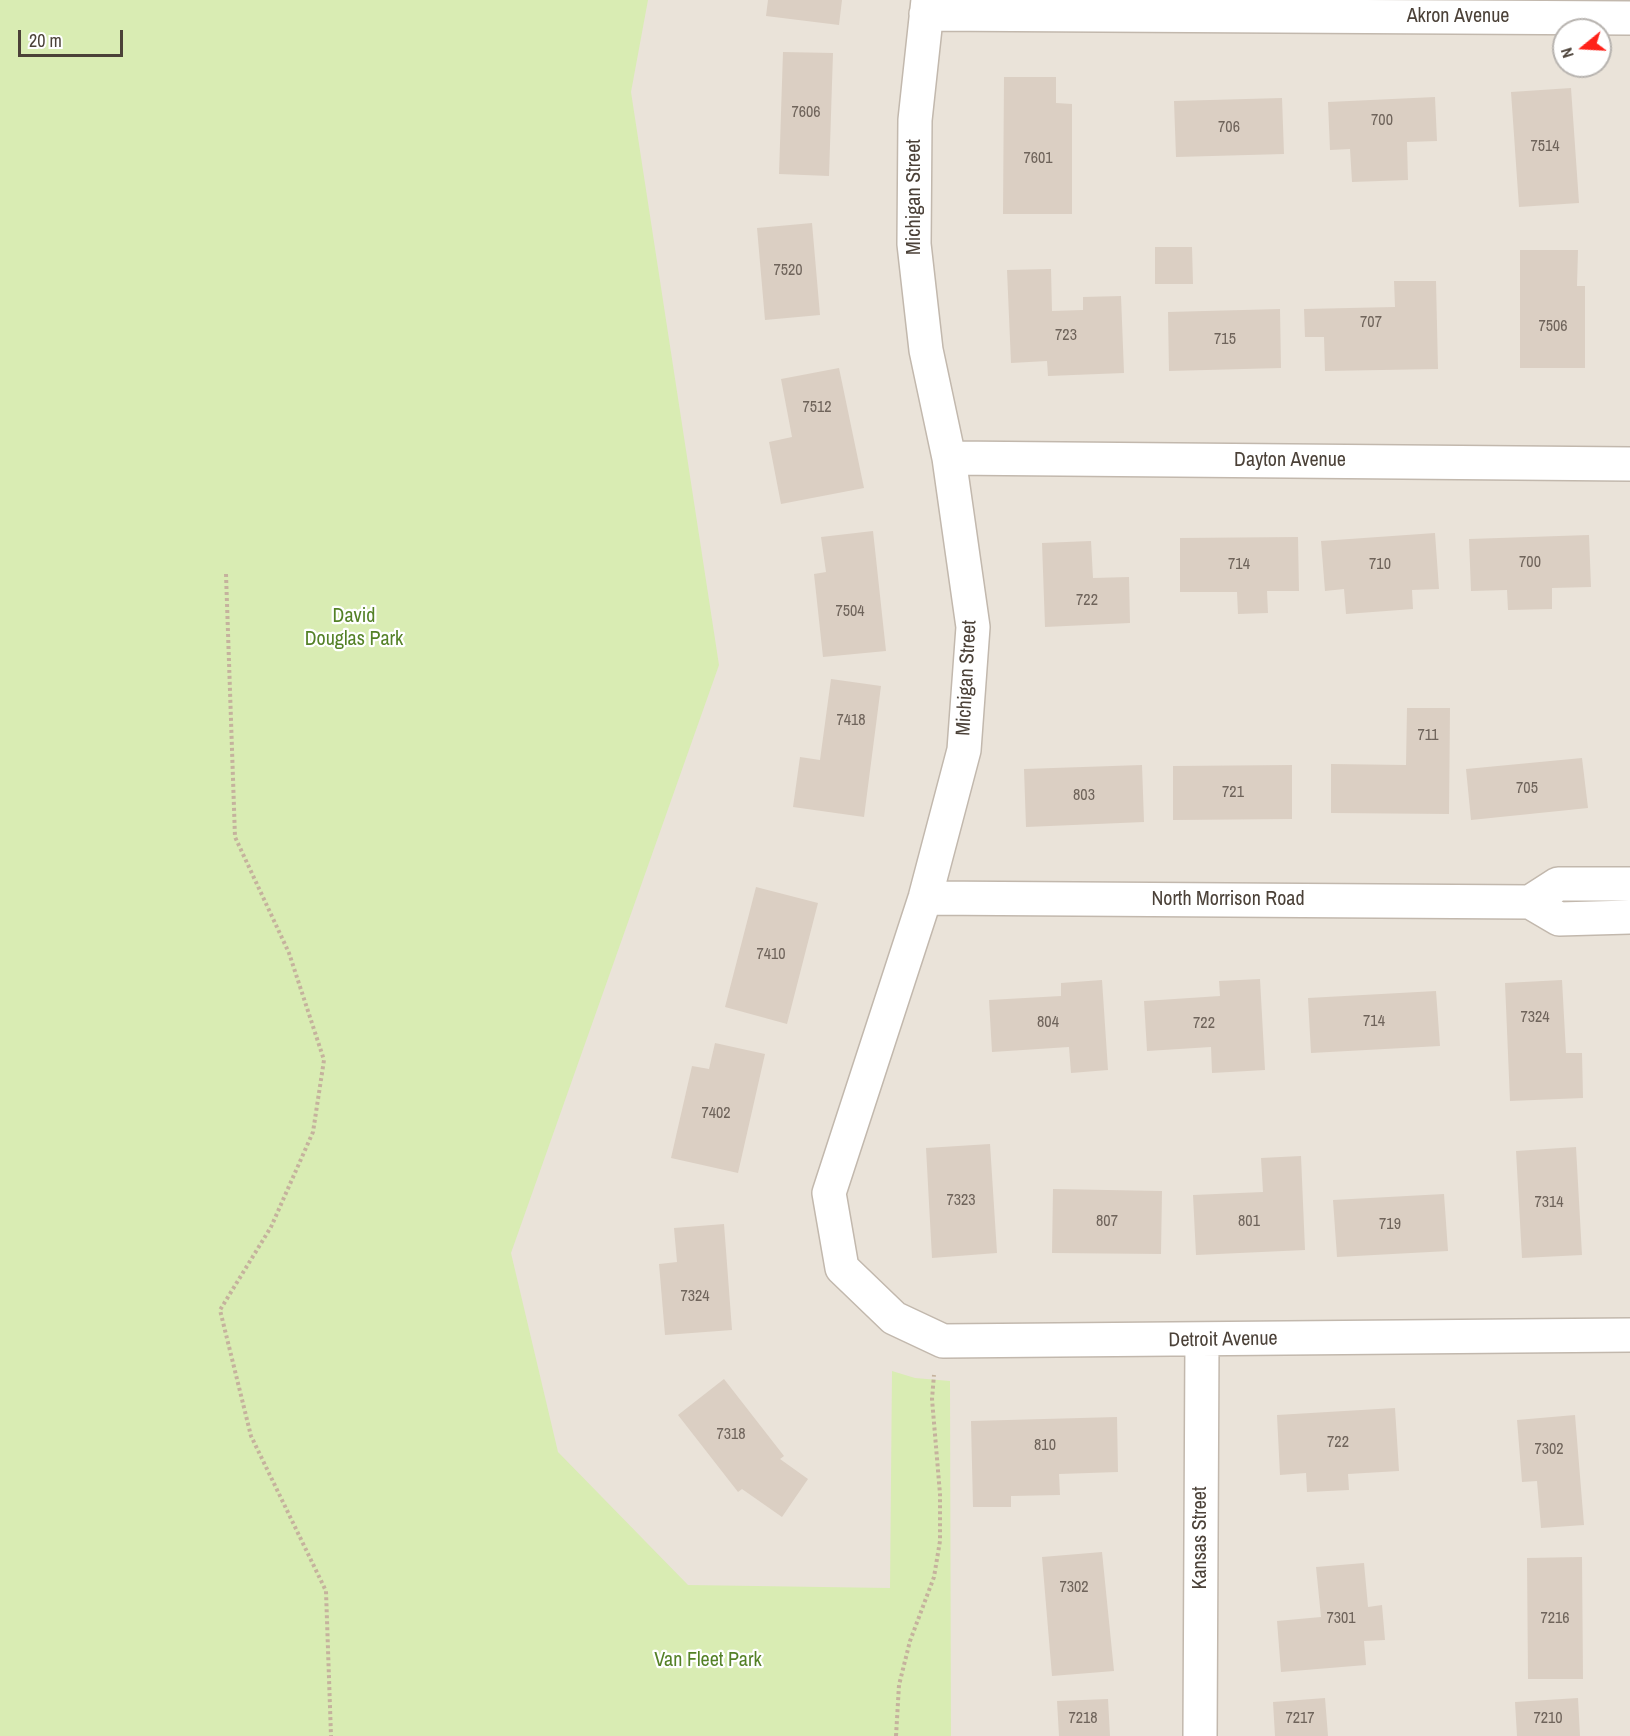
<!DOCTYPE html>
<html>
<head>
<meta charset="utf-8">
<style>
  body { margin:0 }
  #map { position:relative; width:1630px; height:1736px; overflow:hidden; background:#f6f1eb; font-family:"Archivo Narrow",sans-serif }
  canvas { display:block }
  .north { position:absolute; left:1552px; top:18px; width:60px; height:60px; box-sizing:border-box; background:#fff; border:2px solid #b7b3af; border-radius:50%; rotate:252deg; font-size:16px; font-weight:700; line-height:24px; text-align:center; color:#4b4138 }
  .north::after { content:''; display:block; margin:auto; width:21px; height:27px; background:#ff2119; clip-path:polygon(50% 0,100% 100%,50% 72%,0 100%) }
  .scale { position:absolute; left:18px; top:30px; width:105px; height:27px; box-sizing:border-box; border:3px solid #4b4138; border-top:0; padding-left:8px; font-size:18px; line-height:21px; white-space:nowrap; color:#4b4138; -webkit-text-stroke:4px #fff; paint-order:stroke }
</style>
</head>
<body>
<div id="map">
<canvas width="1630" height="1736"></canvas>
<div class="north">N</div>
<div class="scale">20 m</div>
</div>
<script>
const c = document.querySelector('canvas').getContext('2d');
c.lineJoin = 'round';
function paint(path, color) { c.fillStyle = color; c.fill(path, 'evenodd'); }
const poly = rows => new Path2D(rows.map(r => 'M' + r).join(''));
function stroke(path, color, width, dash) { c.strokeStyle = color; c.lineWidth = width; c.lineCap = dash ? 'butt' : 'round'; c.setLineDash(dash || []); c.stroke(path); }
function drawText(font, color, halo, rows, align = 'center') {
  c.font = font + ' "Archivo Narrow",sans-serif'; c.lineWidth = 4.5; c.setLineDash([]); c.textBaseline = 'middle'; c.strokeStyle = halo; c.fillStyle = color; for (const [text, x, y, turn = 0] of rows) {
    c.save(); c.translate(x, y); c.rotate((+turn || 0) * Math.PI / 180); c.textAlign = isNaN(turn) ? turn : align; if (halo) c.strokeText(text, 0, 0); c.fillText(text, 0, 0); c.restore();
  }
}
paint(poly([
  [0,0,1630,0,1630,1736,0,1736],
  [1564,30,1600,30,1600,66,1564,66]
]), '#eae3d9');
paint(poly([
  [0,0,648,0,631,92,719,665,511,1253,558,1452,688,1585,890,1588,892,1371,915,1378,950,1381,951,1736,0,1736]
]), '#d9ecb3');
paint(poly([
  [768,0,842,0,839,25,766,16],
  [783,52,833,53,829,176,779,174],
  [1004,77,1056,77,1056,103,1072,104,1072,214,1003,214],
  [1571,88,1579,203,1519,207,1511,92],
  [1435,97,1437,141,1407,142,1408,180,1352,182,1350,149,1330,150,1328,102],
  [1282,98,1284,154,1176,157,1174,101],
  [812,223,820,315,765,320,757,228],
  [1155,247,1192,247,1193,284,1155,284],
  [1520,250,1578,250,1577,286,1585,286,1585,368,1520,368],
  [1051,269,1052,311,1083,310,1083,297,1121,296,1124,373,1048,376,1047,361,1011,363,1007,270],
  [1394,281,1436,281,1438,369,1325,371,1324,337,1305,337,1304,309,1395,307],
  [1280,309,1281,368,1169,371,1168,312],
  [839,368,864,488,781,504,769,442,792,437,781,379],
  [873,531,886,651,823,657,814,574,826,572,821,537],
  [1435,533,1439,589,1412,590,1413,609,1346,614,1344,589,1325,591,1321,541],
  [1589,535,1591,587,1552,588,1552,609,1508,610,1507,590,1471,591,1469,539],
  [1298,537,1299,591,1267,591,1268,613,1238,614,1237,592,1180,592,1180,538],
  [1091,541,1093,578,1129,577,1130,623,1045,627,1042,543],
  [831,679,881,686,864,817,793,807,800,757,820,760],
  [1407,708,1450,708,1449,814,1331,813,1331,764,1406,765],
  [1582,758,1588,808,1471,820,1466,769],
  [1142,765,1144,822,1026,827,1024,769],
  [1292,765,1292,819,1173,820,1173,766],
  [756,887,818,903,787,1024,725,1007],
  [1260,979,1265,1070,1212,1073,1211,1047,1147,1051,1144,1001,1220,996,1219,981],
  [1102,980,1108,1070,1071,1073,1069,1047,992,1052,989,1000,1061,996,1061,983],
  [1562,980,1566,1053,1582,1053,1583,1098,1510,1101,1505,983],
  [1436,991,1440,1046,1311,1053,1308,998],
  [715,1043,765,1054,738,1173,671,1158,692,1066,709,1069],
  [990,1144,997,1253,932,1258,926,1148],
  [1576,1147,1582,1255,1522,1258,1516,1151],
  [1301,1156,1305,1250,1196,1255,1193,1195,1263,1192,1261,1158],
  [1053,1189,1162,1191,1161,1254,1052,1253],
  [1444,1194,1448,1251,1337,1257,1333,1200],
  [724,1224,732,1330,665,1335,659,1264,677,1262,674,1228],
  [724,1379,784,1456,780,1459,808,1479,782,1517,742,1489,738,1492,678,1415],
  [1395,1408,1399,1471,1348,1474,1349,1490,1307,1492,1306,1473,1280,1475,1277,1415],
  [1575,1415,1584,1525,1541,1528,1537,1481,1522,1482,1517,1420],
  [1117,1417,1118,1472,1059,1474,1060,1495,1011,1496,1011,1507,973,1507,971,1421],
  [1102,1552,1114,1671,1052,1676,1042,1557],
  [1582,1557,1583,1679,1528,1679,1527,1558],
  [1364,1563,1368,1607,1382,1605,1385,1640,1364,1641,1366,1665,1281,1672,1277,1621,1321,1617,1316,1567],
  [1325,1698,1328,1736,1275,1736,1273,1702],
  [1578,1698,1580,1736,1517,1736,1515,1702],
  [1108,1699,1110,1736,1059,1736,1057,1701]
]), '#dbcfc3');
const minor = poly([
  [928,0,915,120,914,244,926,350,949,458,973,627,964,750,925,898,829,1193,842,1268,894,1318,943,1341,1630,1335],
  [926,14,1630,18],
  [949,458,1630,464],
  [925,898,1530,902,1559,919,1630,917],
  [1530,902,1558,884,1630,884],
  [1200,1736,1202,1341]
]);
stroke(minor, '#c2b8ad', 36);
stroke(poly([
  [226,574,235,837,289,953,324,1060,313,1132,271,1227,220,1310,251,1436,326,1591,331,1736],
  [896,1736,899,1685,910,1641,934,1577,940,1541,940,1494,932,1399,934,1375]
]), '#c5b29d', 4, [3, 3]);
stroke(minor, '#fff', 33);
drawText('16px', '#6f645b', null, [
  ["7606",806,113],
  ["700",1382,121],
  ["706",1229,128],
  ["7514",1545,147],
  ["7601",1038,159],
  ["7520",788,271],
  ["707",1371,323],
  ["7506",1553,327],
  ["723",1066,336],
  ["715",1225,340],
  ["7512",817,408],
  ["700",1530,563],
  ["714",1239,565],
  ["710",1380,565],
  ["722",1087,601],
  ["7504",850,612],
  ["7418",851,721],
  ["711",1428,736],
  ["705",1527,789],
  ["721",1233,793],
  ["803",1084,796],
  ["7410",771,955],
  ["7324",1535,1018],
  ["714",1374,1022],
  ["804",1048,1023],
  ["722",1204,1024],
  ["7402",716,1114],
  ["7323",961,1201],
  ["7314",1549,1203],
  ["807",1107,1222],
  ["801",1249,1222],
  ["719",1390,1225],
  ["7324",695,1297],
  ["7318",731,1435],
  ["722",1338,1443],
  ["810",1045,1446],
  ["7302",1549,1450],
  ["7302",1074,1588],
  ["7301",1341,1619],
  ["7216",1555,1619],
  ["7218",1083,1719],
  ["7217",1300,1719],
  ["7210",1548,1719]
]);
drawText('20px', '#4b4138', '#fff', [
  ["Akron Avenue",1458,17],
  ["Michigan Street",915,197,-90],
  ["Dayton Avenue",1290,461],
  ["Michigan Street",967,678,-87],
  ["North Morrison Road",1228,900],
  ["Detroit Avenue",1223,1340,-1],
  ["Kansas Street",1201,1538,-90]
]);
drawText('20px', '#548127', '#fff', [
  ["David",354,617],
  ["Douglas Park",354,640],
  ["Van Fleet Park",708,1661]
]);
</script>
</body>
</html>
